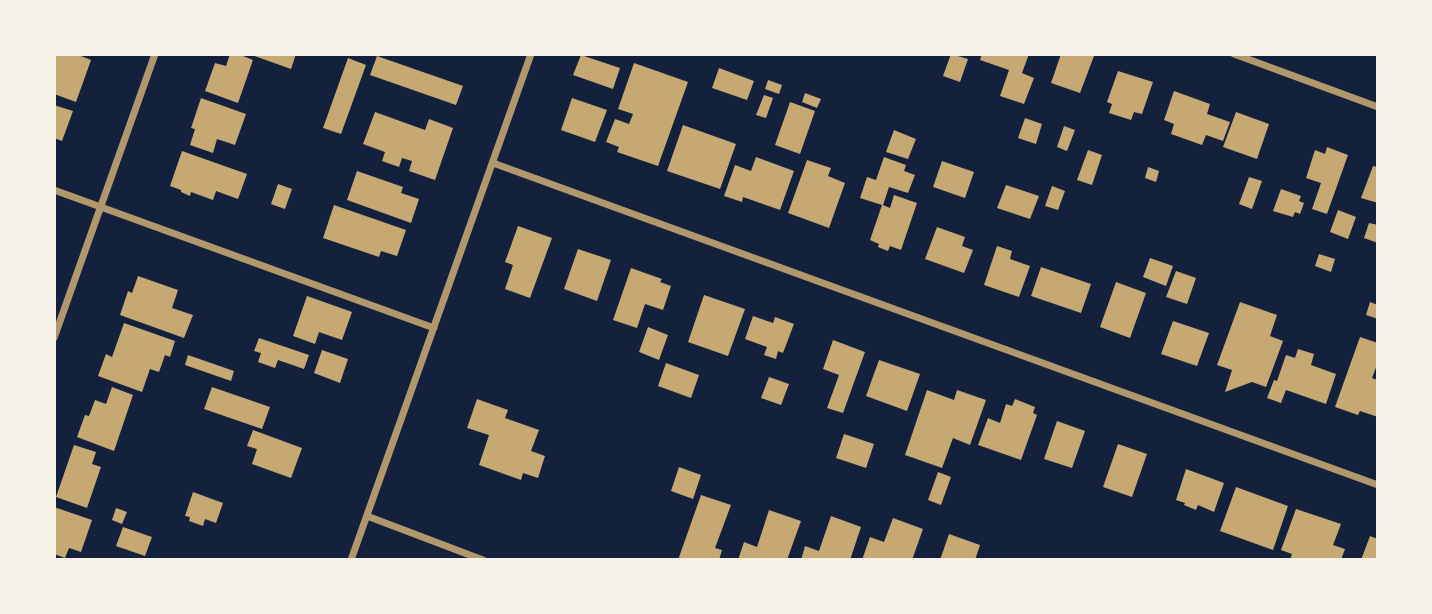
<!DOCTYPE html>
<html>
<head>
<meta charset="utf-8">
<style>
  body { margin:0 }
  #map { position:relative; width:1432px; height:614px; overflow:hidden; background:#14213d; font-family:"Nunito Sans",sans-serif }
  canvas { display:block }
  .frame { position:absolute; inset:0; border:56px solid #f6f1e7; pointer-events:none }
</style>
</head>
<body>
<div id="map">
<canvas width="1432" height="614"></canvas>
<div class="frame"></div>
</div>
<script>
const c = document.querySelector('canvas').getContext('2d');
c.lineJoin = 'round';
function paint(path, color) { c.fillStyle = color; c.fill(path, 'evenodd'); }
const poly = rows => new Path2D(rows.map(r => 'M' + r).join(''));
function stroke(path, color, width, dash) { c.strokeStyle = color; c.lineWidth = width; c.lineCap = dash ? 'butt' : 'round'; c.setLineDash(dash || []); c.stroke(path); }
paint(poly([
  [54,54,76,54,91,60,76,102,54,94,54,77,56,71,54,70],
  [230,54,238,54,253,60,238,103,205,91,215,63,226,66],
  [249,54,296,54,291,69],
  [951,54,968,59,960,82,943,76],
  [982,54,1029,54,1022,73,1034,78,1024,104,1000,96,1009,70,980,60],
  [1061,54,1088,54,1094,56,1080,93,1051,83],
  [581,55,620,68,613,89,573,75],
  [377,56,463,86,456,105,370,75],
  [348,58,366,65,341,134,323,128],
  [634,63,688,82,658,166,617,152,619,147,606,142,615,119,629,124,633,114,618,109],
  [719,68,754,81,747,100,712,88],
  [1118,71,1153,82,1142,114,1134,112,1131,120,1109,113,1112,104,1107,102],
  [768,80,782,85,779,94,765,89],
  [1174,91,1210,104,1207,114,1230,122,1223,141,1206,135,1202,145,1171,134,1174,124,1164,120],
  [805,93,821,99,817,108,802,102],
  [764,95,773,98,766,118,756,115],
  [201,98,246,114,235,145,217,139,213,153,190,145,195,129,191,128],
  [572,98,607,110,595,142,561,130],
  [790,102,815,111,800,154,775,145],
  [54,105,73,111,62,141,54,138],
  [375,112,425,130,429,119,453,128,435,180,409,171,412,161,402,158,399,167,382,161,385,152,363,144],
  [1236,112,1269,124,1257,159,1223,147],
  [1025,118,1042,124,1036,144,1018,138],
  [683,125,736,144,720,189,667,171],
  [1064,126,1075,130,1067,151,1057,147],
  [894,130,916,139,908,159,886,152],
  [1327,147,1348,155,1327,214,1312,209,1321,183,1306,178,1315,150,1325,154],
  [1088,150,1102,155,1092,185,1077,180],
  [182,151,247,174,238,199,216,191,213,200,191,192,190,196,181,192,181,190,170,186],
  [756,157,794,171,780,210,743,197,742,202,724,196,735,165,751,171],
  [884,157,906,165,904,171,915,175,908,193,889,187,883,205,890,208,894,195,917,203,901,250,890,246,888,251,878,247,879,244,870,240,882,205,860,198,867,177,876,180],
  [807,160,831,168,828,176,845,183,829,228,788,213],
  [942,161,974,172,965,198,933,187],
  [1373,166,1378,167,1378,203,1361,198],
  [1148,167,1159,171,1156,182,1145,178],
  [357,171,403,187,401,193,419,199,411,223,347,200],
  [1249,177,1262,181,1252,209,1239,204],
  [278,184,292,189,285,209,271,204],
  [1006,185,1039,196,1030,219,997,208],
  [1052,186,1065,191,1058,210,1045,206],
  [1281,189,1301,196,1299,201,1304,203,1300,214,1295,212,1293,217,1273,211],
  [334,205,406,230,397,256,381,251,379,257,323,238],
  [1338,210,1356,217,1348,239,1330,232],
  [1369,223,1378,225,1378,243,1364,238],
  [518,226,552,238,530,298,505,289,513,265,505,262],
  [937,227,965,237,962,246,973,250,964,273,925,259],
  [997,246,1012,251,1010,259,1030,266,1019,297,984,285],
  [578,249,611,260,597,301,564,289],
  [1319,254,1335,259,1331,272,1315,266],
  [1150,258,1173,266,1166,286,1143,277],
  [1041,267,1091,284,1081,313,1031,296],
  [631,268,662,279,660,282,671,286,663,310,645,304,637,328,613,320],
  [1176,271,1196,278,1187,304,1166,297],
  [138,276,178,290,172,308,193,315,184,338,120,315,128,291,132,293],
  [1116,282,1146,293,1130,338,1100,327],
  [704,295,745,309,728,356,688,342],
  [307,296,352,312,342,340,319,332,315,344,293,336],
  [1240,302,1277,315,1270,336,1283,341,1266,387,1252,382,1225,392,1232,370,1217,365],
  [1370,302,1378,305,1378,319,1366,315],
  [753,316,773,323,775,317,794,324,783,353,778,351,776,359,764,355,767,347,745,339],
  [1173,321,1209,333,1197,366,1161,354],
  [124,323,175,341,170,357,165,355,159,372,150,369,142,392,98,376,106,354,112,357],
  [648,327,668,335,659,360,639,352],
  [1360,337,1378,343,1378,362,1372,378,1378,380,1378,417,1360,411,1358,415,1335,407],
  [259,338,309,355,304,369,278,360,275,368,258,362,261,353,254,351],
  [833,340,865,352,843,413,827,408,839,375,823,369],
  [1298,349,1314,354,1311,365,1336,374,1326,404,1286,390,1281,403,1267,398,1274,380,1277,381,1286,355,1295,358],
  [322,350,348,359,340,383,314,373],
  [188,355,234,371,231,381,185,365],
  [879,360,920,374,907,411,866,396],
  [666,363,699,375,691,398,658,386],
  [769,377,789,384,781,405,761,398],
  [112,387,133,395,114,451,77,437,85,415,89,416,95,400,106,404],
  [212,387,270,407,262,429,204,409],
  [927,390,954,400,957,390,986,400,970,445,953,438,942,468,905,455],
  [477,399,508,410,505,418,539,430,531,451,545,456,538,478,523,473,521,480,479,465,489,435,467,428],
  [1015,399,1035,407,1033,413,1037,415,1021,460,978,445,988,418,1000,423,1006,404,1012,406],
  [1057,421,1085,431,1072,468,1044,459],
  [253,430,302,448,291,478,252,464,257,449,247,446],
  [844,434,874,444,866,468,836,458],
  [1118,444,1147,454,1132,497,1103,487],
  [74,445,96,452,92,464,101,467,87,508,56,497],
  [679,467,701,475,693,499,671,491],
  [1186,469,1224,483,1214,512,1198,505,1196,510,1184,505,1185,503,1176,500],
  [938,472,951,477,941,505,928,500],
  [1236,487,1288,506,1273,550,1220,531],
  [193,492,223,503,216,523,205,519,203,526,189,521,190,517,185,516],
  [701,495,731,505,715,548,722,550,719,560,678,560],
  [54,507,92,520,81,552,69,548,65,558,54,554],
  [116,508,127,512,122,524,112,520],
  [1296,509,1341,524,1333,545,1345,549,1341,560,1290,560,1292,554,1281,550],
  [769,510,801,521,787,560,738,560,744,542,757,547],
  [831,516,861,527,850,560,801,560,805,546,819,551],
  [893,518,923,529,912,560,862,560,870,537,884,542],
  [123,527,152,537,145,556,116,546],
  [949,534,980,545,975,560,940,560],
  [1370,536,1378,539,1378,560,1361,560]
]), '#c6a872');
stroke(poly([
  [1234,54,1378,107],
  [493,163,1378,485],
  [54,190,434,328],
  [54,338,155,54],
  [367,516,483,560],
  [351,560,531,54]
]), '#b1986c', 7);
</script>
</body>
</html>
